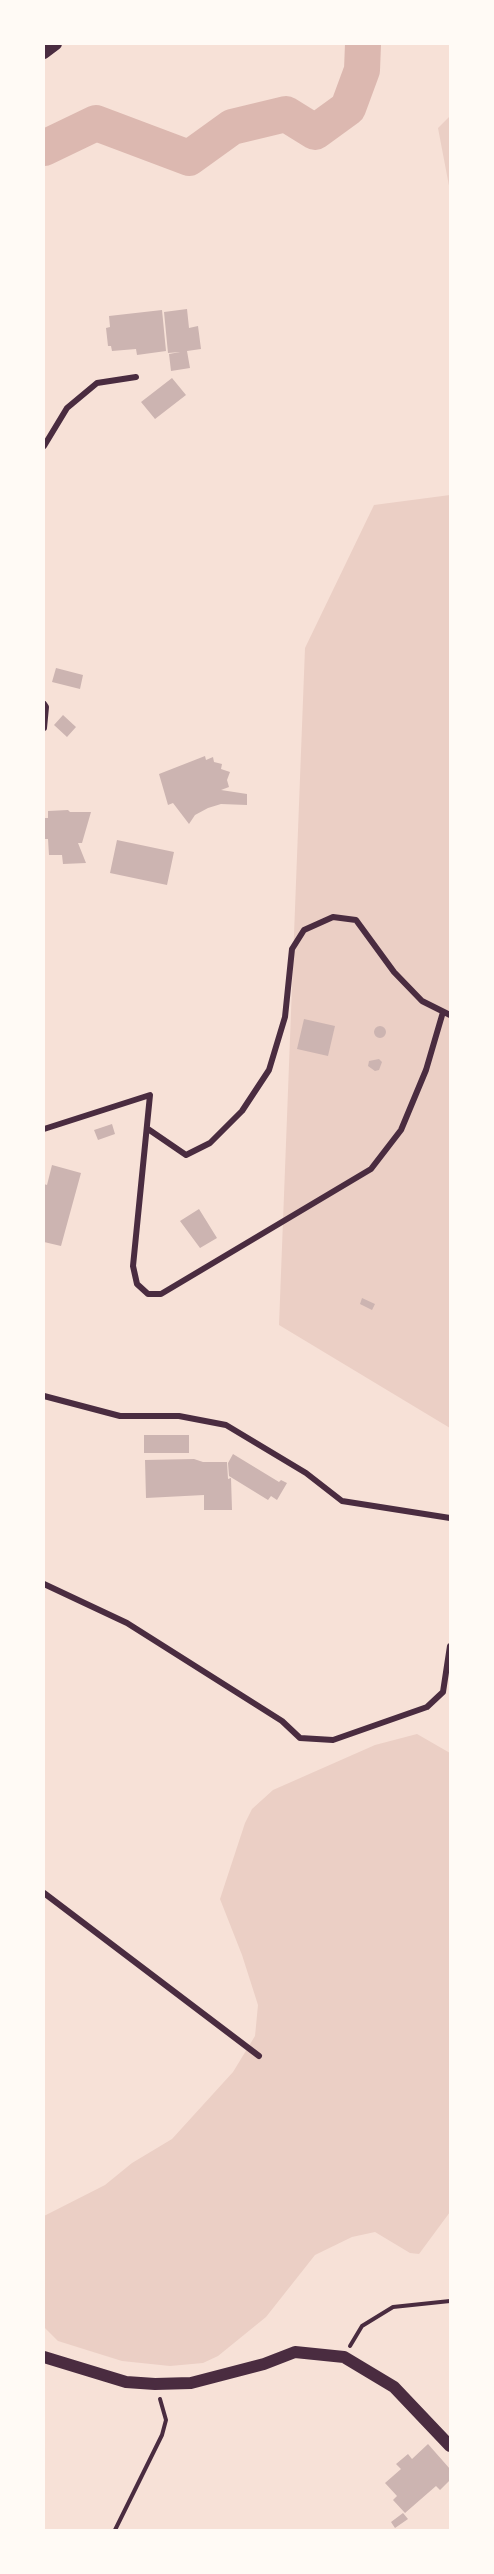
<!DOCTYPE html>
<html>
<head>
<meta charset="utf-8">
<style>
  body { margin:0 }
  #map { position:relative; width:494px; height:2574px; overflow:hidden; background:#f7e1d7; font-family:Mulish,sans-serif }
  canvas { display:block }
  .frame { position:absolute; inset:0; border:45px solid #fffaf5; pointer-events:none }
</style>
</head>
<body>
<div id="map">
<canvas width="494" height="2574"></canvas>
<div class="frame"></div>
</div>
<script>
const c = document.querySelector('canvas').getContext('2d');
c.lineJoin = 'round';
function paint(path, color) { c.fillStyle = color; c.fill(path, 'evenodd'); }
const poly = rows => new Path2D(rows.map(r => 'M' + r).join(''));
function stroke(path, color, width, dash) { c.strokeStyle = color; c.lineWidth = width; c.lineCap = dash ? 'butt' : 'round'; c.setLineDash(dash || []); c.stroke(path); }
paint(poly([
  [450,116,450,191,438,128],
  [450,495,450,1428,279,1325,305,648,374,505],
  [417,1734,450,1753,450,2212,419,2254,410,2253,375,2232,352,2237,315,2255,266,2317,218,2356,203,2363,170,2366,122,2361,58,2341,44,2327,44,2216,105,2185,132,2163,172,2139,233,2072,255,2036,258,2005,242,1955,220,1899,245,1823,252,1809,273,1790,375,1745]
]), '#ebcfc5');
stroke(poly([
  [44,148,96,123,189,158,232,127,286,114,315,132,348,108,362,70,363,44]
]), '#dcb8b0', 36);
paint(poly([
  [187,309,189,328,198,326,201,349,187,351,190,368,171,371,169,354,180,352,168,353,164,312],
  [162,310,166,351,137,355,136,349,112,351,111,346,108,346,106,328,110,327,109,316],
  [172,378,186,395,155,419,141,402],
  [56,668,83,675,80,689,52,682],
  [63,715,76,727,67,737,54,725],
  [205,756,206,760,213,757,214,762,222,764,221,769,230,772,227,780,229,787,221,790,247,794,247,805,221,804,208,808,195,815,189,824,173,803,168,805,159,774],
  [68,810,70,812,91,812,82,843,78,843,86,863,63,864,62,855,49,855,48,839,44,839,44,818,48,818,48,811],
  [117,840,174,852,167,885,110,873],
  [304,1019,335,1026,328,1056,297,1049],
  '374 1032a6 6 0 1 1 12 0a6 6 0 1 1-12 0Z',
  [379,1059,382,1062,379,1070,375,1071,368,1066,369,1061],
  [112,1124,115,1134,98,1140,94,1130],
  [52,1165,81,1173,61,1246,44,1242,44,1184,47,1185],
  [199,1209,217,1238,200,1248,180,1221],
  [362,1298,375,1304,372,1310,360,1304],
  [144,1435,189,1435,189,1453,144,1453],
  [233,1454,279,1482,281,1480,287,1483,277,1500,271,1496,268,1500,229,1476,228,1463],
  [194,1459,203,1462,227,1462,228,1479,231,1478,232,1510,204,1510,204,1495,146,1498,145,1460],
  [428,2444,450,2469,450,2480,440,2490,436,2486,405,2513,393,2500,397,2496,385,2483,401,2469,396,2464,408,2454,412,2459],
  [403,2513,408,2519,395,2528,391,2522]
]), '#ccb4b1');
stroke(poly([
  [350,2346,362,2326,393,2307,450,2301],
  [115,2530,162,2435,166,2420,160,2399]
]), '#4a2c40', 4);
stroke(poly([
  [44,446,67,408,97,383,136,377],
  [44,704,46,707,44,728],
  [44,1129,150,1095,133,1266,137,1284,148,1294,161,1294,371,1169,401,1130,426,1070,443,1012],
  [148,1129,186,1155,210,1143,242,1111,269,1070,285,1017,292,949,304,930,333,917,356,920,394,972,422,1001,450,1015],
  [44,1396,120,1416,179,1416,226,1425,306,1473,342,1501,450,1518],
  [44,1584,127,1623,282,1721,300,1738,333,1740,427,1707,443,1692,450,1646],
  [44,1893,259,2056]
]), '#4a2c40', 6);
stroke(poly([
  [44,53,56,44],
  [44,2357,126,2382,155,2384,191,2383,264,2364,295,2352,344,2357,394,2387,450,2446]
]), '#4a2c40', 12);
</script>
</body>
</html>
